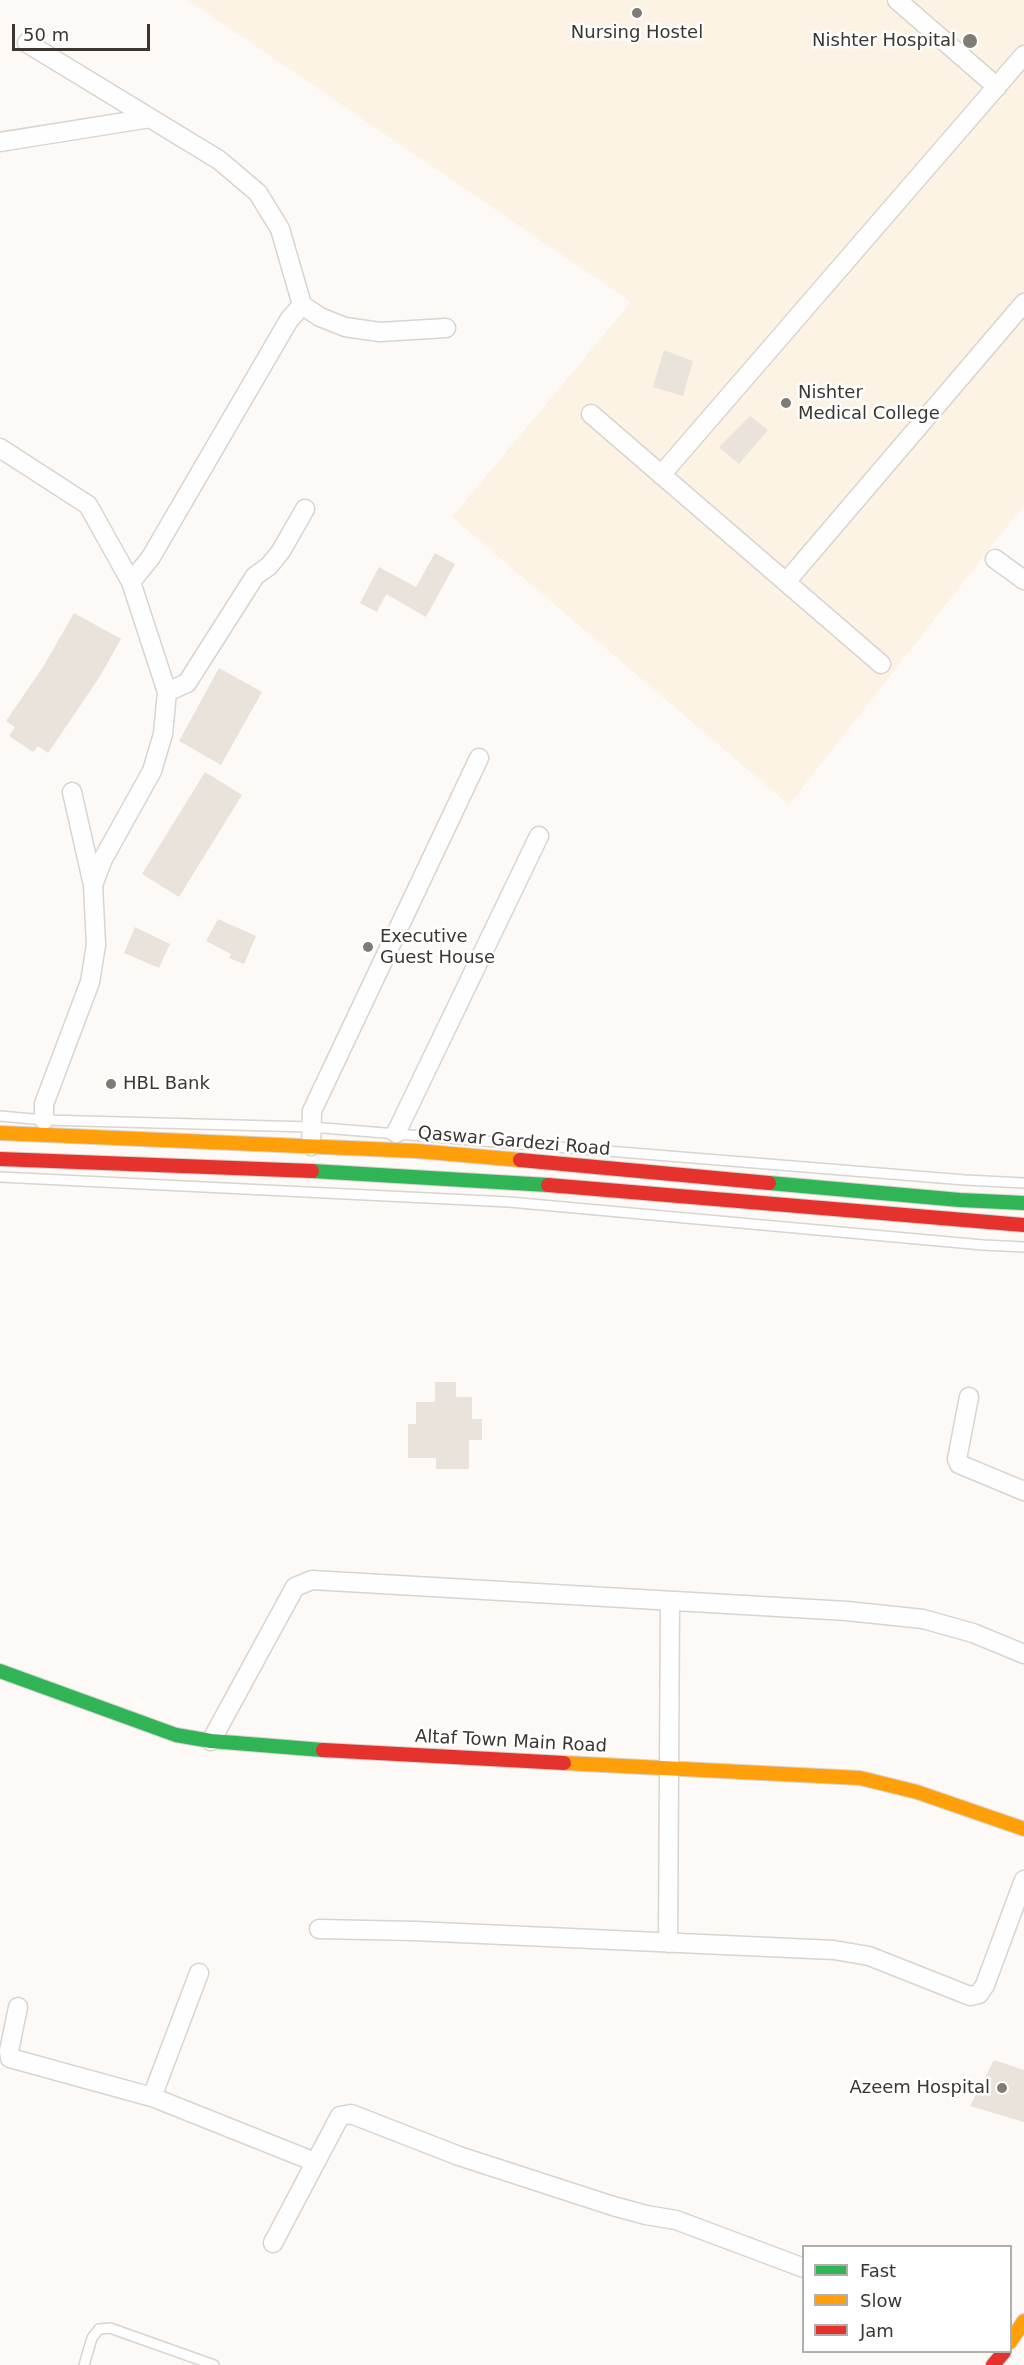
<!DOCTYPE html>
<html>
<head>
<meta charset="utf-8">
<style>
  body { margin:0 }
  #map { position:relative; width:1024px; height:2365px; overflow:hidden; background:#fcf9f6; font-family:"DejaVu Sans",sans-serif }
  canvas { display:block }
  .legend { position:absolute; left:802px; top:2245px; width:210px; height:108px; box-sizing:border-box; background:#fff; border:2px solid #b1afac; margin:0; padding:8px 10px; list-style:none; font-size:18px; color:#3b3730 }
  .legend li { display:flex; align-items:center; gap:12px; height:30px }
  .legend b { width:30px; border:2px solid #b1afac }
  .scale { position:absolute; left:12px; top:24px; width:138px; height:27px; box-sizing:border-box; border:3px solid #3b3730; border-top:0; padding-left:8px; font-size:18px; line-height:21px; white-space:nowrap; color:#3b3730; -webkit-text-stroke:4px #fff; paint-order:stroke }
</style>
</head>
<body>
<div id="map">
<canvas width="1024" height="2365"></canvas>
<ul class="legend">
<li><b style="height:8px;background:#30b455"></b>Fast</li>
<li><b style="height:8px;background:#ff9f0a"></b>Slow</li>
<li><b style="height:8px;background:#e5322d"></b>Jam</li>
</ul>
<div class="scale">50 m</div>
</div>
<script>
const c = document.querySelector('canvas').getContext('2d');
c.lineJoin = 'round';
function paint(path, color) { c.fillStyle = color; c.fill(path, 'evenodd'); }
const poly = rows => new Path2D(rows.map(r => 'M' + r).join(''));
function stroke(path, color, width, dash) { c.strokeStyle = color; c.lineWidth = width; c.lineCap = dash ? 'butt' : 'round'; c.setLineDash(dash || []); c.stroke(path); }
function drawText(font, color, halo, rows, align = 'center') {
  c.font = font + ' "DejaVu Sans",sans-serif'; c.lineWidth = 5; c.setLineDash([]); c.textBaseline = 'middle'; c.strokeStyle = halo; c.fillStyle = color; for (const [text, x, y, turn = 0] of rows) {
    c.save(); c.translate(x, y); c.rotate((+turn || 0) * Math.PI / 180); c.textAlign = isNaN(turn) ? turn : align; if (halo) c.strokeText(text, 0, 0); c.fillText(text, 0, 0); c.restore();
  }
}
paint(poly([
  [188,0,1024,0,1024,505,789,805,452,517,631,302]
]), '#fdf3e5');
paint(poly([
  [664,350,693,361,683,396,653,387],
  [750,416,768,430,739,464,719,447],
  [435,553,455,564,426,617,386,594,377,612,360,603,379,567,416,587],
  [74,613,121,639,99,678,48,753,38,746,33,752,9,736,15,727,6,721,43,667],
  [219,668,262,692,221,765,179,741],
  [205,772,242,795,179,897,142,874],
  [218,919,256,936,244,964,229,958,231,954,206,941],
  [135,927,170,944,159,968,124,953],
  [435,1382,456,1382,456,1397,472,1397,472,1419,482,1419,482,1440,469,1440,469,1469,436,1469,436,1458,408,1458,408,1424,416,1424,416,1402,435,1402],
  [994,2060,1024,2070,1024,2122,970,2106]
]), '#e9e3db');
const lane = poly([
  [0,1116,44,1120,311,1127,965,1180,1024,1183],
  [0,1177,509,1202,983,1245,1024,1247],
  [84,2365,92,2338,99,2329,110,2328,214,2365]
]);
const street = poly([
  [897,0,997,87],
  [27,43,219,160,258,193,280,229,302,305,320,317,345,327,380,332,446,328],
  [0,142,150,118],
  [591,414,881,664],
  [0,448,88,505,131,582,167,692,163,734,152,771,103,859,93,885,96,945,90,982,44,1104,44,1120],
  [661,475,1024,55],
  [995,559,1024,580],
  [131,582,151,557,289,320,302,305],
  [786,582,1024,303],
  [167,692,187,683,255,576,269,566,281,551,305,509],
  [72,792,93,885],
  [396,1133,539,836],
  [311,1146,312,1111,479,758],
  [969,1397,957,1459,959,1464,1024,1491],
  [211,1741,295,1587,312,1580,847,1611,923,1619,973,1633,1024,1654],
  [319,1929,415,1931,834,1950,869,1956,970,1996,979,1994,985,1985,1024,1880],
  [668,1943,670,1601],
  [18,2007,9,2051,10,2058,152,2097,315,2162],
  [152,2097,199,1973],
  [273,2243,340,2116,351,2114,459,2156,613,2206,646,2215,676,2220,804,2268]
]);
const fast = poly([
  [312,1171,548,1185],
  [769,1183,960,1200,1024,1203],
  [0,1671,176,1735,211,1741,323,1750]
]);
const slow = poly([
  [0,1133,417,1151,520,1160],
  [564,1763,860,1778,917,1792,1024,1829],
  [1010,2342,1024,2321]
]);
const jam = poly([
  [0,1159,312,1171],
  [520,1160,769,1183],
  [548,1185,1024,1225],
  [323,1750,564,1763],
  [993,2365,1004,2352]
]);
stroke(lane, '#d8d4d0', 12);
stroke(street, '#d8d4d0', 21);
stroke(fast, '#d8d4d0', 16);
stroke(slow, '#d8d4d0', 16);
stroke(jam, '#d8d4d0', 16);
stroke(lane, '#fffefe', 9);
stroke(street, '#fffefe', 18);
stroke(fast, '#30b455', 14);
stroke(slow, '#ff9f0a', 14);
stroke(jam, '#e5322d', 14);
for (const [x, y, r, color] of [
  [637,13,6,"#7f7b75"],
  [970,41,8,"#7f7b75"],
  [786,403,6,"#7f7b75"],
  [368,947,6,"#7f7b75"],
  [111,1084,6,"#7f7b75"],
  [1002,2088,6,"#7f7b75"]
]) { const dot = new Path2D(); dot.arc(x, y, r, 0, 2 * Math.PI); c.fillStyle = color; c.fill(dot); stroke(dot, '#fff', 2); }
drawText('18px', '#3b3730', '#fff', [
  ["Nursing Hostel",637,33,"center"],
  ["Nishter Hospital",956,41,"right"],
  ["Nishter",798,393],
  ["Medical College",798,414],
  ["Executive",380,937],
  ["Guest House",380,958],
  ["HBL Bank",123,1084],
  ["Azeem Hospital",990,2088,"right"]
], 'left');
drawText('18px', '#3b3730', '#fff', [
  ["Qaswar Gardezi Road",514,1142,5],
  ["Altaf Town Main Road",511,1742,3]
]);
</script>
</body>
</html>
